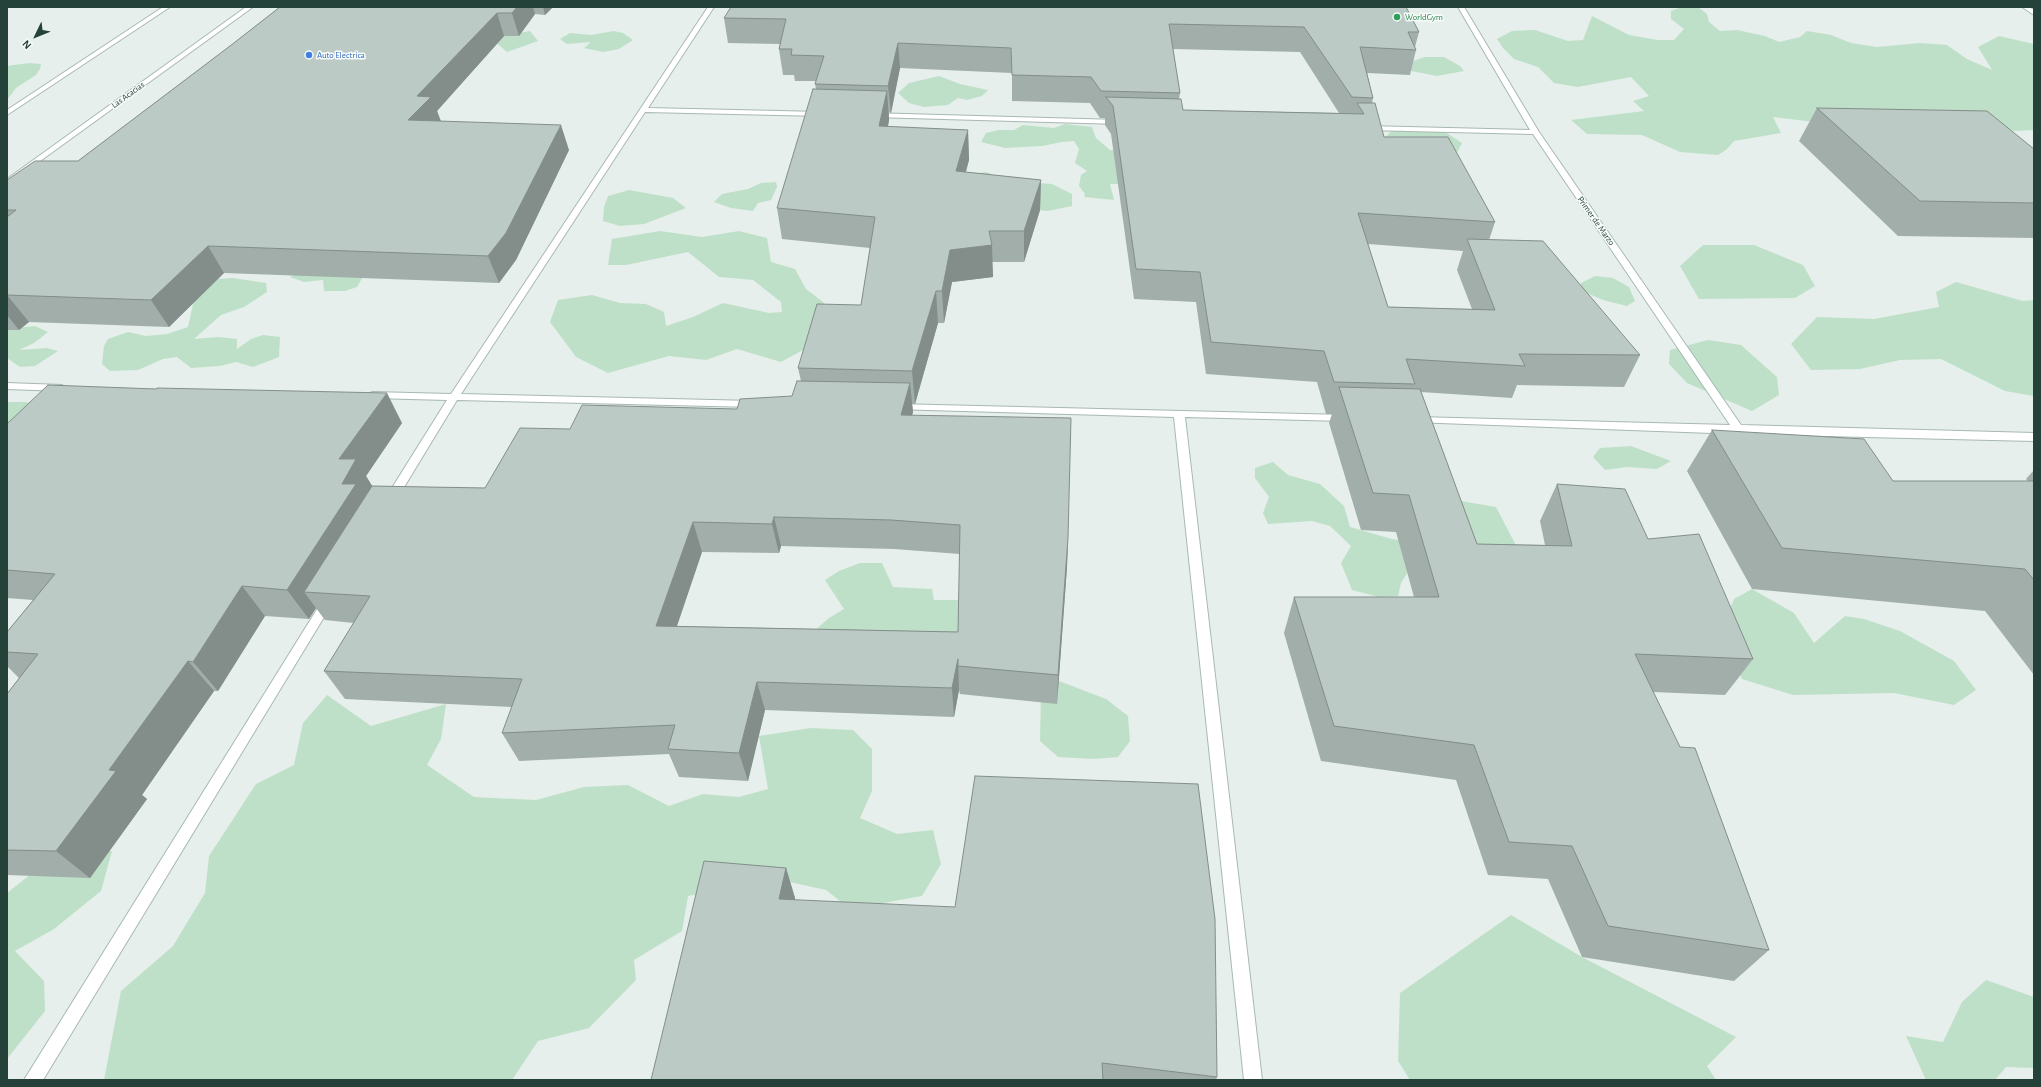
<!DOCTYPE html>
<html>
<head>
<meta charset="utf-8">
<style>
  body { margin:0 }
  #map { position:relative; width:2041px; height:1087px; overflow:hidden; background:#e6efeb; font-family:"Alegreya Sans",sans-serif }
  canvas { display:block }
  .frame { position:absolute; inset:0; border:8px solid #24423a; pointer-events:none }
  .north { position:absolute; left:16px; top:16px; width:40px; height:40px; -webkit-text-stroke:3px #f7fbf9; paint-order:stroke; rotate:227deg; font-size:11px; font-weight:700; line-height:16px; text-align:center; color:#24423a }
  .north::after { content:''; display:block; margin:auto; width:14px; height:18px; background:#24423a; clip-path:polygon(50% 0,100% 100%,50% 72%,0 100%) }
</style>
</head>
<body>
<div id="map">
<canvas width="2041" height="1087"></canvas>
<div class="frame"></div>
<div class="north">N</div>
</div>
<script>
const c = document.querySelector('canvas').getContext('2d');
c.lineJoin = 'round';
function paint(path, color) { c.fillStyle = color; c.fill(path, 'evenodd'); }
const poly = rows => new Path2D(rows.map(r => 'M' + r).join(''));
function stroke(path, color, width, dash) { c.strokeStyle = color; c.lineWidth = width; c.lineCap = dash ? 'butt' : 'round'; c.setLineDash(dash || []); c.stroke(path); }
function drawText(font, color, halo, rows, align = 'center') {
  c.font = font + ' "Alegreya Sans",sans-serif'; c.lineWidth = 3; c.setLineDash([]); c.textBaseline = 'middle'; c.strokeStyle = halo; c.fillStyle = color; for (const [text, x, y, turn = 0] of rows) {
    c.save(); c.translate(x, y); c.rotate((+turn || 0) * Math.PI / 180); c.textAlign = isNaN(turn) ? turn : align; if (halo) c.strokeText(text, 0, 0); c.fillText(text, 0, 0); c.restore();
  }
}
paint(poly([
  [1682,7,1698,7,1707,14,1709,22,1720,31,1737,30,1765,36,1779,42,1800,37,1807,31,1831,35,1851,43,1877,47,1920,43,1947,45,1967,59,1992,70,1978,47,1999,36,2034,44,2034,130,2014,131,1982,118,1831,124,1773,117,1781,133,1734,141,1727,149,1718,155,1680,152,1642,135,1587,134,1571,120,1644,111,1633,101,1649,96,1631,77,1578,87,1554,83,1538,67,1514,59,1503,48,1497,39,1512,31,1535,30,1568,41,1583,40,1592,16,1629,35,1658,40,1674,40,1684,29,1671,19,1671,11],
  [530,31,538,41,507,52,494,41,503,36],
  [614,31,623,33,633,40,619,49,603,52,584,48,591,42,567,44,560,39,570,33,591,35],
  [1425,57,1444,57,1460,66,1464,71,1437,76,1411,71,1404,64],
  [29,63,41,64,40,69,36,75,16,88,7,100,7,66],
  [939,76,960,84,988,90,982,96,967,100,958,98,948,105,924,107,909,103,898,93,909,83],
  [1065,124,1092,127,1096,138,1110,150,1121,151,1134,184,1110,184,1114,200,1084,197,1085,194,1079,186,1081,175,1087,171,1075,163,1079,149,1074,141,1062,142,1042,146,1005,148,981,142,986,133,999,130,1014,130,1023,125,1054,128],
  [1434,127,1442,130,1462,143,1458,151,1451,156,1384,140,1390,132,1402,129],
  [987,172,1003,180,1052,184,1072,194,1072,206,1048,211,1017,208,973,179,978,173],
  [776,182,777,187,771,200,758,203,753,211,731,208,714,202,722,194,748,189,761,183],
  [629,190,673,198,686,208,644,224,620,226,603,221,604,207,608,196],
  [660,231,702,237,739,231,767,238,771,262,795,269,806,289,823,302,837,322,812,345,781,362,737,349,706,360,669,356,608,373,576,357,550,322,558,300,592,295,620,303,646,304,664,312,666,326,693,317,723,303,769,313,782,312,781,302,753,280,719,277,688,252,626,265,608,265,612,239],
  [1703,245,1754,245,1803,265,1815,286,1795,298,1699,299,1680,266],
  [310,265,365,273,357,287,345,291,324,291,323,280,304,282,290,277],
  [1595,276,1613,278,1629,287,1635,301,1627,306,1603,300,1580,290,1581,283],
  [233,278,266,283,267,292,244,307,221,315,194,339,218,337,237,339,237,349,251,339,263,335,280,337,279,357,253,367,236,362,220,366,191,368,177,357,163,359,138,370,110,371,102,364,104,346,108,339,128,332,146,336,167,334,188,327,193,304,204,284,216,279],
  [1956,282,2023,301,2034,300,2034,396,2005,391,1941,359,1900,360,1860,369,1811,370,1791,344,1817,317,1874,319,1939,307,1936,292],
  [35,326,48,332,34,343,19,350,47,348,58,351,35,366,20,367,7,358,7,329],
  [1708,340,1741,345,1777,377,1779,395,1752,411,1687,383,1669,364,1670,350],
  [7,402,26,402,42,407,7,439],
  [1631,446,1671,461,1657,469,1627,467,1605,470,1593,457,1600,448],
  [1273,462,1288,475,1320,484,1344,506,1350,527,1392,539,1411,542,1449,499,1496,507,1523,559,1409,570,1401,583,1398,596,1379,597,1352,590,1341,563,1351,546,1330,526,1312,521,1268,524,1263,513,1269,497,1255,478,1255,468],
  [860,563,882,563,893,587,932,589,934,600,961,600,981,643,808,636,829,618,844,609,825,580,839,571],
  [1752,589,1794,613,1814,643,1845,616,1864,619,1900,631,1954,661,1976,690,1954,705,1894,693,1793,695,1742,679,1725,641,1727,615,1734,599],
  [1059,681,1106,699,1128,716,1130,741,1118,757,1094,759,1058,757,1040,741,1041,692],
  [327,695,371,726,446,704,441,739,427,765,474,797,536,800,584,787,628,785,669,806,703,794,739,797,768,789,759,736,811,728,853,730,872,749,872,791,860,818,897,834,933,830,941,864,922,896,850,909,826,890,776,879,688,896,682,931,634,960,636,980,589,1028,538,1041,512,1080,104,1080,121,991,173,946,205,893,209,856,256,784,294,765,303,723],
  [60,851,112,851,101,891,54,929,15,951,44,981,45,1011,7,1059,7,893],
  [1511,915,1582,957,1736,1037,1707,1066,1716,1080,1410,1080,1398,1061,1400,993],
  [1986,980,2034,997,2034,1068,2006,1067,1995,1080,1926,1080,1906,1036,1943,1042,1962,1002]
]), '#bfe0c8');
const street = poly([
  [163,7,170,7,7,115,7,110,163,7],
  [246,7,253,7,7,185,7,179,246,7],
  [708,7,714,7,648,108,822,112,826,114,822,116,645,112,461,394,754,401,759,404,754,407,457,400,395,502,387,502,385,499,447,400,372,398,367,395,372,392,451,394,708,7],
  [1458,7,1464,7,1539,132,1741,425,2034,433,2034,441,1739,434,1412,422,1411,420,1412,418,1416,417,1730,425,1533,134,1366,130,1362,128,1366,126,1530,130,1458,7],
  [2022,7,2029,7,2034,10,2034,15,2022,7],
  [869,113,1120,120,1124,122,1120,124,872,117,869,117,869,113],
  [7,383,62,385,67,388,62,391,7,389,7,383],
  [896,404,1345,415,1350,418,1345,421,1185,417,1262,1080,1244,1080,1174,417,892,409,891,407,896,404],
  [328,596,332,598,334,601,332,604,43,1080,24,1080,324,598,328,596]
]);
stroke(street, '#a8b8b2', 2);
paint(street, '#fff');
paint(poly([
  [280,7,553,7,545,15,535,14,519,36,504,36,437,111,441,121,569,150,516,260,499,283,224,273,169,327,29,322,19,330,7,330,7,180,78,161,230,46],
  [1406,7,1419,32,1415,47,1416,50,1410,75,1367,73,1373,98,1372,103,1384,137,1495,222,1489,240,1640,355,1624,387,1517,385,1512,398,1421,392,1477,544,1545,545,1540,521,1557,484,1648,539,1753,659,1725,695,1653,692,1769,950,1734,981,1582,957,1548,879,1488,875,1456,780,1321,761,1284,633,1294,597,1414,597,1396,532,1361,530,1329,423,1332,414,1326,414,1317,382,1206,374,1196,302,1134,299,1111,134,1105,125,1105,118,1100,118,1090,103,1012,101,1012,73,900,68,891,113,889,112,889,120,888,127,968,130,969,160,966,172,1041,180,1040,210,1024,262,992,262,993,277,952,282,944,323,938,323,915,404,912,404,913,412,912,415,1068,538,1067,567,1057,704,960,694,959,690,954,717,765,710,748,781,679,777,669,754,519,761,502,733,512,707,345,699,324,671,354,623,325,620,316,608,309,619,265,616,218,691,214,691,142,795,147,799,90,878,7,875,7,694,19,678,7,666,7,632,33,600,7,598,7,424,402,423,366,476,372,486,485,488,570,429,737,409,792,396,801,381,798,368,861,305,870,248,782,239,777,208,816,89,815,84,816,81,795,81,794,75,783,75,779,49,780,44,728,43,724,18],
  [1173,49,1300,52,1339,113,1183,110,1179,99,1180,93],
  [1368,244,1463,251,1457,270,1472,309,1388,307],
  [781,546,894,549,960,554,958,632,677,626,702,552,779,553],
  [1817,108,2034,149,2034,238,1898,236,1799,141],
  [1712,430,1893,481,2028,481,2026,479,2034,470,2034,675,1985,611,1752,589,1687,471],
  [786,868,795,898,795,900,1217,1077,1216,1080,651,1080]
]), '#a1aea9');
paint(poly([
  [517,7,533,7,535,14,519,36,512,13],
  [543,7,553,7,545,15],
  [497,13,504,36,437,111,441,122,408,120,417,96],
  [898,43,900,68,891,113,888,86],
  [887,91,889,120,882,156,879,126],
  [561,125,569,150,516,260,499,283,488,256],
  [968,130,969,160,957,202,956,171],
  [1041,180,1040,210,1024,262,1024,231],
  [992,245,993,277,952,282,944,323,942,291,950,250],
  [208,246,224,273,169,327,151,300],
  [936,291,938,323,915,404,912,371],
  [7,295,29,322,19,330,7,315],
  [910,383,913,412,903,444,901,415],
  [387,393,402,423,366,476,374,489,304,592,316,608,309,619,287,590,342,484,339,459],
  [774,517,781,546,779,553,772,524],
  [693,522,702,552,667,655,656,626],
  [1068,538,1067,567,1057,704,1058,675],
  [242,586,265,616,218,691,193,662],
  [958,659,959,690,954,717,952,688],
  [188,661,214,691,142,795,147,799,90,878,56,851,109,770],
  [757,682,765,710,748,781,739,753],
  [786,868,795,898,789,929,779,899]
]), '#838d89');
const building = poly([
  [280,7,517,7,512,13,497,13,417,96,431,97,408,120,561,125,506,233,488,256,208,246,151,300,7,295,7,217,16,210,7,210,7,180,35,161,78,161,230,46,280,7],
  [731,7,1406,7,1419,32,1408,32,1416,50,1360,47,1373,98,1352,97,1304,27,1169,24,1180,93,1101,91,1091,77,1012,75,1011,48,898,43,888,86,815,84,824,56,791,55,792,49,779,49,786,19,724,18,731,7],
  [813,89,887,91,879,126,968,130,956,171,1041,180,1024,231,989,231,992,245,950,250,942,291,936,291,912,371,798,368,817,304,861,305,875,217,777,208,813,89],
  [1106,97,1181,99,1183,110,1364,114,1357,103,1375,103,1384,137,1448,137,1495,222,1358,213,1388,307,1495,310,1467,239,1543,241,1640,355,1519,354,1525,366,1406,359,1415,384,1334,382,1324,351,1211,342,1200,272,1136,269,1113,106,1106,97],
  [1817,108,1987,111,2034,149,2034,203,1920,201,1817,108],
  [797,381,910,383,901,415,1071,418,1068,538,1058,675,958,666,958,659,952,688,757,682,739,753,668,749,675,725,502,733,522,679,324,671,370,596,304,592,372,486,485,488,520,428,570,429,582,405,737,409,740,399,792,396,797,381],
  [774,517,891,520,960,525,958,632,656,626,693,522,772,524,774,517],
  [48,385,156,389,157,388,387,393,339,459,356,459,342,484,356,484,287,590,242,586,193,662,188,661,109,770,116,771,56,851,7,850,7,694,38,654,7,652,7,632,55,574,7,570,7,424,48,385],
  [1339,387,1420,389,1477,544,1572,546,1557,484,1625,489,1648,539,1699,534,1753,659,1635,654,1680,747,1695,748,1769,950,1608,926,1572,846,1509,842,1474,745,1334,726,1294,597,1439,597,1409,495,1373,493,1339,387],
  [1712,430,1864,439,1893,481,2034,481,2034,580,2025,569,1782,548,1712,430],
  [975,776,1198,784,1215,919,1217,1077,1102,1063,1103,1080,651,1080,704,861,786,868,779,899,955,907,975,776]
]);
paint(building, '#bbcac4');
stroke(building, '#838d89', 1);
for (const [x, y, r, color] of [
  [1397,17,4,"#2e9e5b"],
  [309,55,4,"#3f7fe0"]
]) { const dot = new Path2D(); dot.arc(x, y, r, 0, 2 * Math.PI); c.fillStyle = color; c.fill(dot); stroke(dot, '#f7fbf9', 1.5); }
drawText('9px', '#27864d', '#f7fbf9', [
  ["WorldGym",1405,17]
], 'left');
drawText('9px', '#366cbe', '#f7fbf9', [
  ["Auto Electrica",317,55]
], 'left');
drawText('9px', '#24423a', '#f7fbf9', [
  ["Las Acacias",128,95,-36],
  ["Primer de Marzo",1596,221,55]
]);
</script>
</body>
</html>
